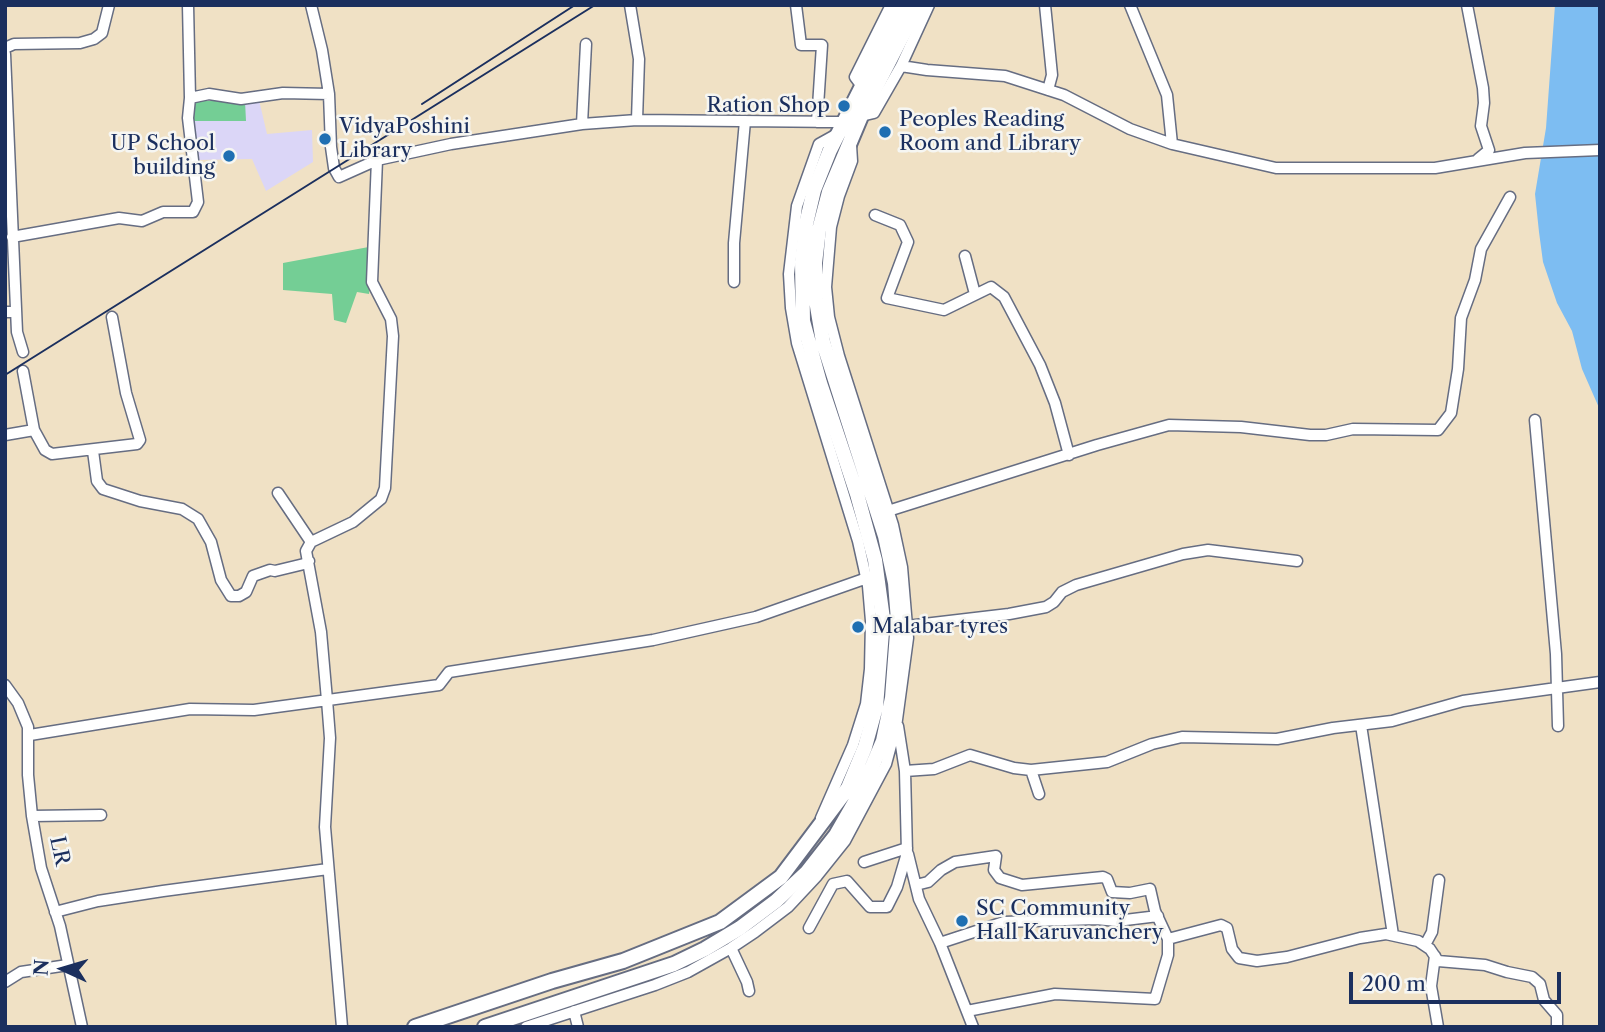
<!DOCTYPE html>
<html>
<head>
<meta charset="utf-8">
<style>
  body { margin:0 }
  #map { position:relative; width:1605px; height:1032px; overflow:hidden; background:#f0e1c5; font-family:"Libre Caslon Text",serif }
  canvas { display:block }
  .frame { position:absolute; inset:0; border:7px solid #1b2f5e; pointer-events:none }
  .north { position:absolute; left:28px; top:934px; width:70px; height:70px; -webkit-text-stroke:5px #f6f6f2; paint-order:stroke; rotate:274deg; font-size:19px; font-weight:700; line-height:28px; text-align:center; color:#1b2f5e }
  .north::after { content:''; display:block; margin:auto; width:24px; height:32px; background:#1b2f5e; clip-path:polygon(50% 0,100% 100%,50% 72%,0 100%) }
  .scale { position:absolute; left:1349px; top:972px; width:212px; height:32px; box-sizing:border-box; border:4px solid #1b2f5e; border-top:0; padding-left:9px; font-size:21px; line-height:24px; white-space:nowrap; color:#1b2f5e; -webkit-text-stroke:5px #f6f6f2; paint-order:stroke }
</style>
</head>
<body>
<div id="map">
<canvas width="1605" height="1032"></canvas>
<div class="frame"></div>
<div class="north">N</div>
<div class="scale">200 m</div>
</div>
<script>
const c = document.querySelector('canvas').getContext('2d');
c.lineJoin = 'round';
function paint(path, color) { c.fillStyle = color; c.fill(path, 'evenodd'); }
const poly = rows => new Path2D(rows.map(r => 'M' + r).join(''));
function stroke(path, color, width, dash) { c.strokeStyle = color; c.lineWidth = width; c.lineCap = dash ? 'butt' : 'round'; c.setLineDash(dash || []); c.stroke(path); }
function drawText(font, color, halo, rows, align = 'center') {
  c.font = font + ' "Libre Caslon Text",serif'; c.lineWidth = 5; c.setLineDash([]); c.textBaseline = 'middle'; c.strokeStyle = halo; c.fillStyle = color; for (const [text, x, y, turn = 0] of rows) {
    c.save(); c.translate(x, y); c.rotate((+turn || 0) * Math.PI / 180); c.textAlign = isNaN(turn) ? turn : align; if (halo) c.strokeText(text, 0, 0); c.fillText(text, 0, 0); c.restore();
  }
}
paint(poly([
  [259,100,267,134,312,130,313,162,266,191,252,159,194,160,193,101]
]), '#dbd6f7');
paint(poly([
  [193,101,245,101,246,121,193,121],
  [374,246,369,294,357,292,346,323,334,320,332,294,283,290,283,263]
]), '#74ce95');
paint(poly([
  [1555,5,1600,5,1600,410,1582,369,1572,331,1557,303,1543,262,1539,232,1535,194,1546,128]
]), '#7dbdf2');
const minor = poly([
  [188,5,190,98],
  [311,5,322,50,329,94,331,147,334,168,339,177,377,160,372,282,391,319,393,336,385,488,381,499,353,522,311,542,306,551,321,632,327,700,330,738,325,827,342,1027],
  [630,5,639,59,637,120],
  [796,5,801,45,822,45,817,122],
  [1045,5,1052,75,1048,90],
  [1130,5,1167,95,1172,144],
  [1467,5,1483,88,1484,103,1481,126,1489,150,1478,159],
  [5,48,14,44,80,43,94,39,102,33,109,5],
  [5,54,17,332,23,352],
  [901,66,927,70,1005,76,1064,95,1130,129,1172,144,1276,168,1435,168,1525,153,1600,150],
  [861,85,855,77,891,5],
  [861,116,874,113,901,66,929,5],
  [582,124,586,44],
  [377,160,451,144,582,124,637,120,843,122],
  [875,215,900,225,908,242,887,298,944,310,991,287,1004,297,1040,365,1055,403,1069,455],
  [12,237,119,218,142,221,163,212,193,212,198,202,188,118,190,98,209,94,241,99,283,93,329,94],
  [965,256,975,294],
  [734,282,734,243,745,121],
  [5,312,16,312],
  [1535,420,1556,654,1558,726],
  [34,430,45,450,52,454,137,444,140,440,126,393,112,317],
  [5,435,34,430,23,371],
  [93,451,97,481,103,489,140,501,182,509,198,519,211,542,221,580,231,596,239,596,246,592,253,576,270,570,275,571,304,564,309,561],
  [278,493,311,542],
  [888,511,1097,445,1169,425,1241,427,1310,435,1326,435,1353,429,1438,430,1451,413,1458,369,1461,318,1475,280,1481,249,1510,197],
  [907,626,1009,614,1046,607,1054,602,1062,592,1076,585,1183,554,1208,550,1297,561],
  [5,685,18,703,28,727,28,775,32,816,41,868,60,926,82,1027],
  [1361,725,1393,935],
  [30,735,190,709,254,710,439,685,449,672,653,640,756,617,867,578],
  [1031,770,1039,794],
  [905,771,934,769,970,755,1014,768,1031,770,1107,762,1152,744,1182,737,1277,739,1333,728,1392,721,1463,701,1600,682],
  [32,816,101,815],
  [821,818,853,745,866,704,870,669,871,621,868,586,858,541,797,343,791,308,789,274,797,206,819,144,837,134],
  [908,854,919,899,940,943,973,1027],
  [864,862,907,848],
  [916,885,928,882,941,870,955,862,996,856,994,870,1000,878,1022,885,1103,877,1107,879,1112,892,1130,893,1150,889,1155,911,1168,939,1221,925,1227,928,1232,949,1239,958,1257,961,1287,957,1360,938,1386,934,1418,941,1430,949,1438,961,1485,965,1507,972,1532,977,1540,984,1544,1000,1557,1015,1557,1027],
  [55,912,98,901,163,891,328,869],
  [809,928,833,884,847,881,870,907,887,907,897,887,907,853,905,771,898,726],
  [940,943,1004,922,1096,919,1117,921,1158,916],
  [1425,945,1432,932,1439,880],
  [731,948,747,982,749,991],
  [1435,956,1431,986,1438,1027],
  [5,982,21,972,68,965],
  [574,1011,578,1027],
  [967,1011,1055,994,1155,999,1168,955,1168,939],
  [526,1027,655,985,688,972,731,948,755,932,788,907,817,876,845,841,886,764,896,727,908,638,902,567,893,525,839,356,829,317,826,287,831,227,839,196,852,161,851,145]
]);
const highway = poly([
  [415,1027,552,981,623,961,720,922,781,877,848,788,865,747,876,707,883,619,875,560,857,494,820,383,803,321,802,262,806,224,814,190,830,150,903,5],
  [485,1027,674,964,705,949,740,928,776,901,807,872,836,835,863,788,883,741,892,698,898,620,895,583,885,536,823,342,815,294,815,263,819,230,829,192,861,116,918,5]
]);
stroke(minor, '#666d82', 13);
stroke(highway, '#666d82', 18);
stroke(minor, '#fff', 10);
stroke(highway, '#fff', 14);
stroke(poly([
  [422,104,575,5],
  [5,375,595,5]
]), '#1b2f5e', 2);
for (const [x, y, r, color] of [
  [844,106,7,"#1f6fb2"],
  [885,132,7,"#1f6fb2"],
  [325,139,7,"#1f6fb2"],
  [229,156,7,"#1f6fb2"],
  [858,627,7,"#1f6fb2"],
  [962,921,7,"#1f6fb2"]
]) { const dot = new Path2D(); dot.arc(x, y, r, 0, 2 * Math.PI); c.fillStyle = color; c.fill(dot); stroke(dot, '#f6f6f2', 2.5); }
drawText('21px', '#1b2f5e', '#f6f6f2', [
  ["Ration Shop",830,106,"right"],
  ["Peoples Reading",899,120],
  ["Room and Library",899,144],
  ["VidyaPoshini",339,127],
  ["Library",339,151],
  ["UP School",215,144,"right"],
  ["building",215,168,"right"],
  ["Malabar tyres",872,627],
  ["SC Community",976,909],
  ["Hall Karuvanchery",976,933]
], 'left');
drawText('21px', '#1b2f5e', '#f6f6f2', [
  ["LR",59,851,78]
]);
</script>
</body>
</html>
